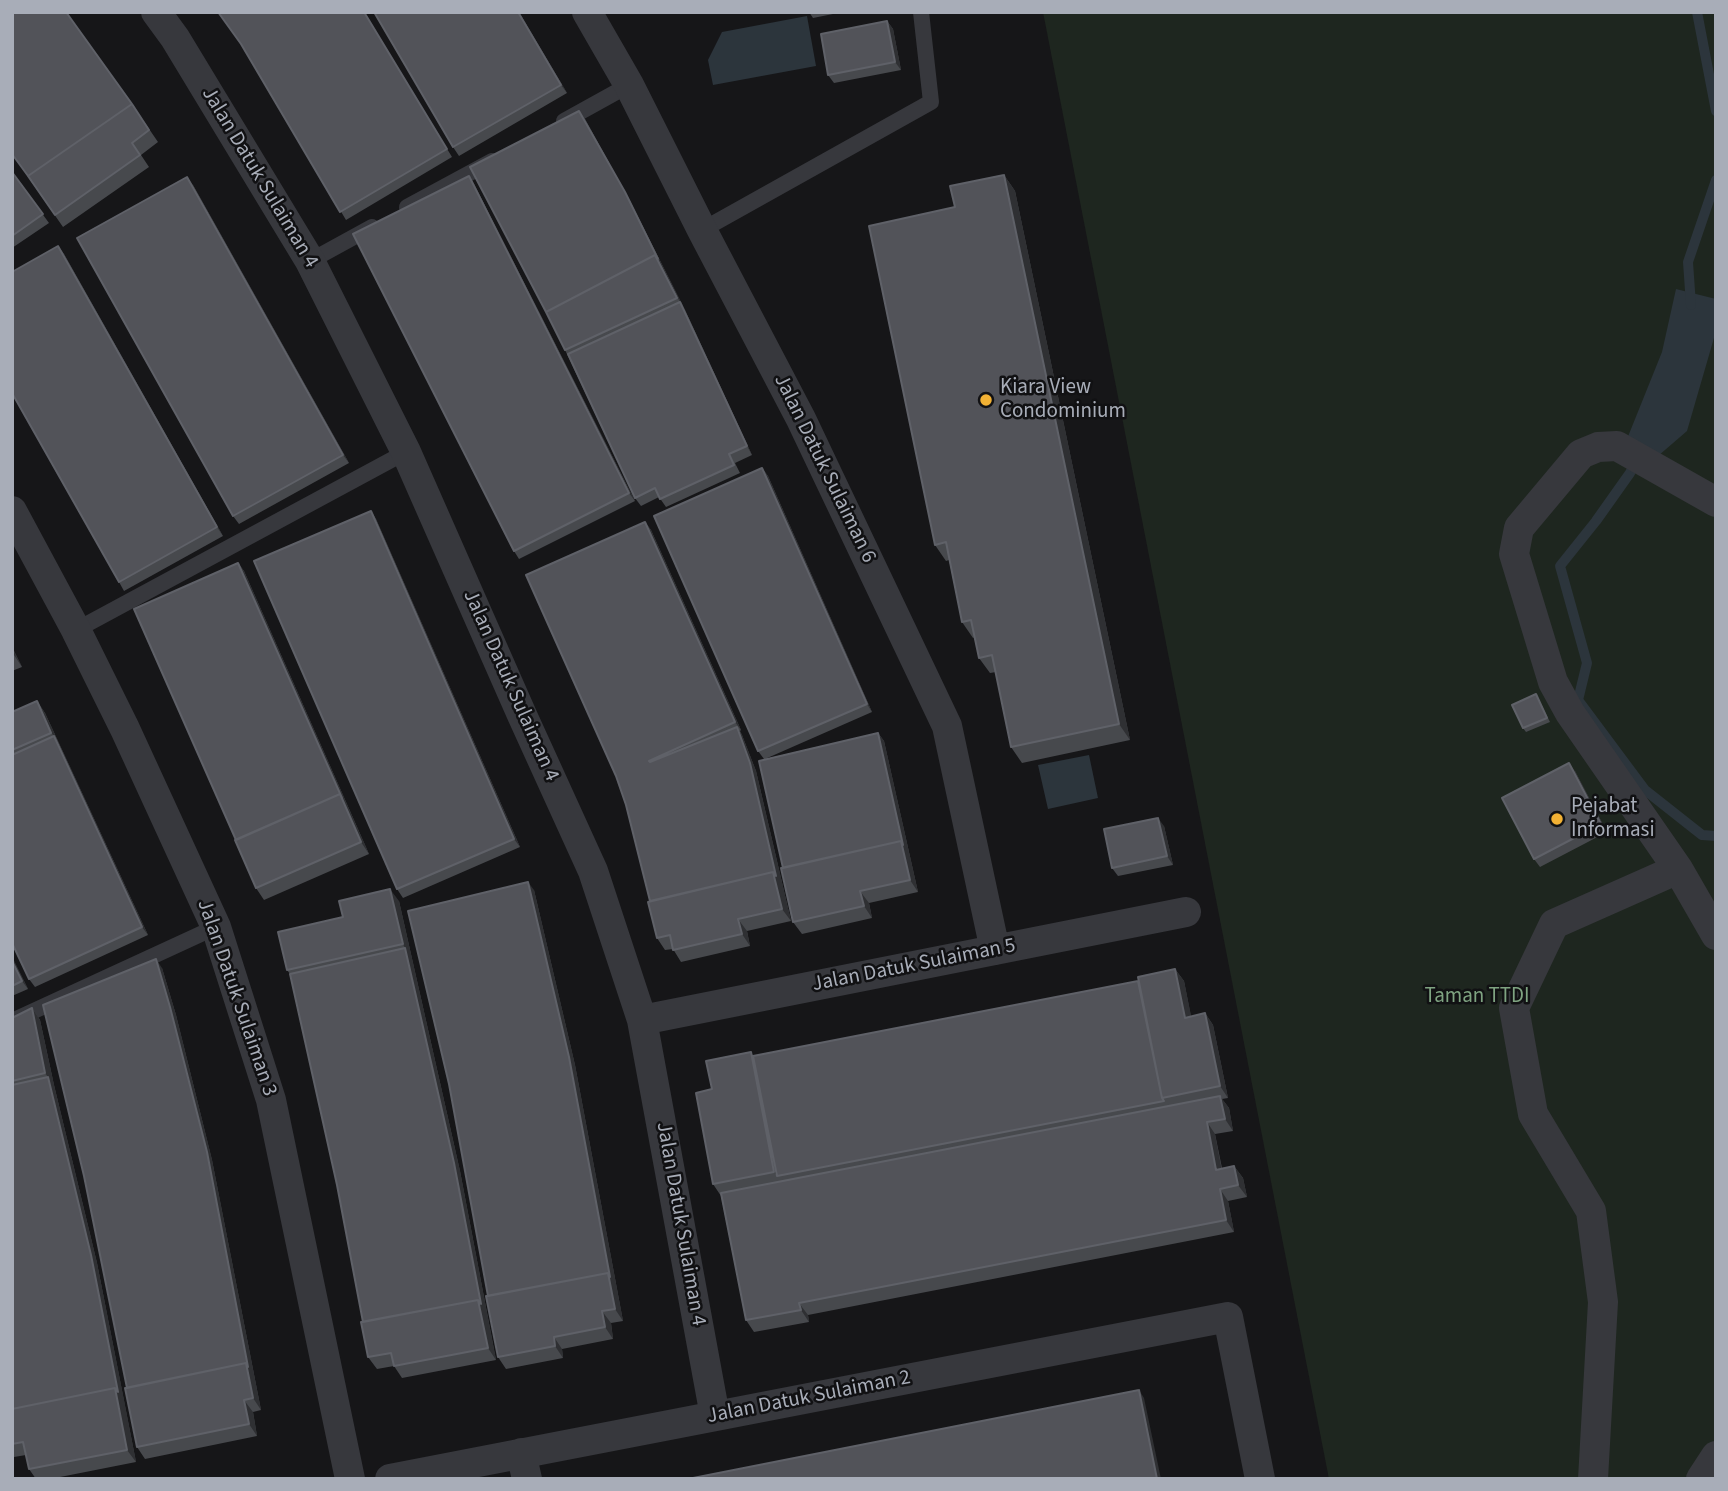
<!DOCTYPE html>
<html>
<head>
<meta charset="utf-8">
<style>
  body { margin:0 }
  #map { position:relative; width:1728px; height:1491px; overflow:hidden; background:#161618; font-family:"Source Sans 3",sans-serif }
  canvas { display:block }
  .frame { position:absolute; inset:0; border:14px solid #a8adb8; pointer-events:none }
</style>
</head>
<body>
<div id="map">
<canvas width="1728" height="1491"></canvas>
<div class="frame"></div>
</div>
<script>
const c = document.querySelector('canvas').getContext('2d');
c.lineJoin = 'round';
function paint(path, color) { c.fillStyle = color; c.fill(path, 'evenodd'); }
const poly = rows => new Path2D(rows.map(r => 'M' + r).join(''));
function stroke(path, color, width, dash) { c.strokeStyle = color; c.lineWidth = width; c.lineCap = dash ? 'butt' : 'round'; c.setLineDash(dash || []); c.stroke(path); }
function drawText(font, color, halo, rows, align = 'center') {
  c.font = font + ' "Source Sans 3",sans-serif'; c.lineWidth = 5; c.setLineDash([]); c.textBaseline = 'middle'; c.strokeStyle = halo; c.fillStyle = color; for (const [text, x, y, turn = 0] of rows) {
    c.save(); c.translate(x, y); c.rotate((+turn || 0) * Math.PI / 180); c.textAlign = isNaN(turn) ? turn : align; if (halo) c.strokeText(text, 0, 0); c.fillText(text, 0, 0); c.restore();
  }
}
paint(poly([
  [1043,12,1716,12,1716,1479,1329,1479]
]), '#1e261f');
paint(poly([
  [807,16,816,66,713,85,708,60,722,32],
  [1676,289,1716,299,1716,331,1687,431,1658,456,1627,439,1662,352],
  [1089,755,1098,798,1048,809,1038,765]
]), '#2c353c');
stroke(poly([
  [1697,12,1716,111],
  [1691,305,1688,262,1716,180],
  [1636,461,1630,473,1596,521,1560,566,1587,663,1578,700,1645,790,1702,835,1716,836]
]), '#2c353c', 10);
stroke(poly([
  [564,121,629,85],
  [407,207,492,161],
  [702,230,931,102,921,12],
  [310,261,372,227],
  [76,630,406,452],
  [12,1021,216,927]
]), '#37383d', 16);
stroke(poly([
  [156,12,175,38,310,261,406,452,522,715,593,871,642,1020,715,1416],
  [587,12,629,85,702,230,801,419,947,726,995,950],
  [1716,502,1617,446,1598,447,1581,454,1519,528,1514,554,1553,682,1570,713,1678,869,1716,935],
  [12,511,76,630,125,729,216,927,271,1100,350,1479],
  [642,1020,1186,912],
  [521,1453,527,1479],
  [390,1479,1228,1317,1260,1479],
  [1593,1479,1603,1302,1591,1211,1533,1114,1514,1008,1554,924,1678,869],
  [1701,1479,1716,1456]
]), '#37383d', 30);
paint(poly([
  [364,12,452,157,346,220,242,46],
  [519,12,567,93,459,156,453,147],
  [809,12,843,12,813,18],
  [887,21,893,29,901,70,834,83,828,75],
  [132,104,158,142,141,155,149,167,63,227,12,154],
  [579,111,585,119,630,201,685,310,752,455,735,463,740,473,666,507,659,497,641,506,635,498,565,350],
  [12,172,49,223,12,248],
  [1004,175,1015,191,1130,740,1022,763,1011,747,996,672,990,673,979,658,975,637,973,638,962,622,949,560,946,561,935,545,955,207],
  [469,176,474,184,635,501,519,559,514,551],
  [193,185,349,463,239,524,233,516],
  [58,246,64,254,223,536,124,591,119,582],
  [762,468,768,476,872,712,765,759,878,733,884,741,918,892,869,903,872,918,802,934,793,922,764,759,758,751],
  [371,511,376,519,520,847,403,898,397,889],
  [645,522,651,530,741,730,740,731,742,735,756,771,791,921,747,931,750,946,681,962,673,949,665,950,657,938,650,901],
  [238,563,244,571,369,854,264,900,256,888,236,840],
  [12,647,22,667,12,671],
  [1536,694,1550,722,1526,732,1523,728],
  [37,701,45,713,148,935,35,987,29,979,12,943,12,710,13,712],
  [1575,771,1607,832,1540,867,1534,859],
  [1164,826,1173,865,1118,876,1112,868],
  [534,890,575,1065,623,1321,611,1323,613,1339,562,1349,563,1358,506,1369,498,1357,488,1296,449,1084],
  [399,901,460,1171,496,1360,402,1378,394,1366,377,1369,368,1357,363,1322,337,1185,290,974,287,970,343,917],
  [12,957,28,989,12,996],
  [162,968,176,1015,212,1160,261,1410,253,1412,257,1436,145,1459,137,1447,127,1388],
  [1175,969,1184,981,1191,1017,1205,1013,1213,1025,1228,1098,1222,1099,1229,1108,1233,1131,1215,1134,1222,1168,1234,1166,1243,1178,1247,1197,1228,1201,1234,1232,808,1315,809,1322,754,1332,746,1320,721,1196,713,1184,753,1056,1138,981],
  [32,1008,40,1020,54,1085,97,1263,136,1462,50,1479,36,1479,29,1469,26,1455,14,1457,12,1454,12,1018]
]), '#47494d');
paint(poly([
  [518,12,519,12,567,93,561,85],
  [887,21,893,29,901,70,895,62],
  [579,111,585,119,630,201,685,310,752,455,747,446,680,302],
  [1004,175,1015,191,1130,740,1119,724],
  [469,176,474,184,635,501,629,493],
  [187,177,193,185,349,463,343,455],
  [58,246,64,254,223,536,217,527],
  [762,468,768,476,872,712,867,704],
  [371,511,376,519,520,847,514,839],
  [645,522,651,530,741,730,735,722],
  [238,563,244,571,369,854,361,842],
  [12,647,22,667,14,655],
  [37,701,45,713,148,935,142,927],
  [737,727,742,735,756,771,791,921,782,909],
  [878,733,884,741,918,892,910,880],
  [1569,763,1575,771,1607,832,1601,824],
  [1158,818,1164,826,1173,865,1167,856],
  [528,882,534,890,575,1065,623,1321,615,1309],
  [390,889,399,901,460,1171,496,1360,488,1348,405,948,403,944],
  [860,891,869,903,872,918,864,906],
  [738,919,747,931,750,946,742,934],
  [12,957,28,989,22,981,12,961],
  [156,959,162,968,176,1015,212,1160,261,1410,253,1398],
  [1175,969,1184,981,1194,1030,1185,1018],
  [32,1008,40,1020,54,1085,97,1263,124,1400,118,1392,48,1077,45,1073],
  [1205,1013,1213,1025,1228,1098,1220,1086],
  [751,1052,759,1064,777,1176,774,1172],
  [1220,1096,1229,1108,1233,1131,1225,1119],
  [1207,1122,1215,1134,1224,1182,1216,1170],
  [1234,1166,1243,1178,1247,1197,1238,1185],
  [1220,1189,1228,1201,1234,1232,1226,1220],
  [799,1303,808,1315,809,1322,801,1310],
  [602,1311,611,1323,613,1339,605,1327],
  [554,1337,562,1349,563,1358,555,1346],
  [115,1388,124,1400,136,1462,127,1450],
  [1139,1390,1144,1398,1161,1479,1157,1479],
  [244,1400,253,1412,257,1436,249,1424]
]), '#2f3033');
const building = poly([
  [12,12,66,12,132,104,28,176,31,180,12,154,12,12],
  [218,12,364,12,447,149,340,212,241,44,218,12],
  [374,12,518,12,561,85,453,147,374,12],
  [887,21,895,62,828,75,821,34,887,21],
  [132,104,149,130,132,143,140,155,55,215,28,176,132,104],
  [579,111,625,192,658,259,655,255,546,312,470,167,579,111],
  [12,172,43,214,12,236,12,172],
  [1004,175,1119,724,1011,747,992,655,979,658,971,620,962,622,946,542,935,545,869,226,955,207,950,186,1004,175],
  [469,176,629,493,514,551,353,234,469,176],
  [187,177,343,455,233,516,77,238,187,177],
  [58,246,217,527,119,582,12,393,12,272,58,246],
  [655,255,677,298,565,350,546,312,655,255],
  [680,302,747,446,729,454,734,465,660,499,655,488,635,498,568,354,680,302],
  [762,468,867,704,758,751,654,516,762,468],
  [371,511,514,839,397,889,254,561,371,511],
  [645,522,735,722,649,761,650,762,737,727,750,763,776,876,773,872,650,901,626,805,616,776,526,575,645,522],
  [238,563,342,798,340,794,236,840,134,609,238,563],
  [1536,694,1547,718,1523,728,1512,705,1536,694],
  [37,701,51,733,12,750,12,712,37,701],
  [878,733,903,845,901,841,783,868,759,761,878,733],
  [54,736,142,927,29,979,12,943,12,755,54,736],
  [1569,763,1601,824,1534,859,1502,798,1569,763],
  [340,794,361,842,256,888,235,840,340,794],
  [1158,818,1167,856,1112,868,1104,829,1158,818],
  [901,841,910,880,860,891,864,906,793,922,781,868,901,841],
  [773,872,782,909,738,919,742,934,673,950,670,935,657,938,648,902,773,872],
  [528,882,569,1057,610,1277,608,1273,488,1296,449,1084,408,911,528,882],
  [390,889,403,944,287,970,278,932,343,917,339,901,390,889],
  [405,948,454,1163,481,1304,478,1300,363,1322,337,1185,290,974,405,948],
  [156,959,170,1007,207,1152,248,1367,246,1363,127,1388,84,1176,43,1005,156,959],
  [12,961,22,981,12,986,12,961],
  [1175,969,1185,1018,1205,1013,1220,1086,1162,1098,1138,977,1175,969],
  [1138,981,1162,1098,1164,1101,777,1176,753,1056,1138,981],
  [32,1008,45,1073,12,1081,12,1018,32,1008],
  [751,1052,774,1172,713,1184,696,1093,712,1089,706,1061,751,1052],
  [48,1077,91,1255,118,1392,115,1388,12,1409,12,1085,48,1077],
  [1220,1096,1225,1119,1207,1122,1216,1170,1234,1166,1238,1185,1220,1189,1226,1220,799,1303,801,1310,746,1320,721,1193,1220,1096],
  [608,1273,615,1309,602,1311,605,1327,554,1337,555,1346,498,1357,486,1296,608,1273],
  [478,1300,488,1348,394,1366,391,1353,368,1357,361,1322,478,1300],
  [246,1363,253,1398,244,1400,249,1424,137,1447,125,1388,246,1363],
  [115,1388,127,1450,29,1469,23,1442,12,1444,12,1409,115,1388],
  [1139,1390,1157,1479,688,1479,1139,1390]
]);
paint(building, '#525359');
stroke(building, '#5f6168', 2);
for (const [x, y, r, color] of [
  [986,400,7,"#f2b134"],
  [1557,819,7,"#f2b134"]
]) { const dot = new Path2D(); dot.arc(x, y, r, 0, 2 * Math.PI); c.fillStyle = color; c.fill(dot); stroke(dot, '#111113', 2.5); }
drawText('21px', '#a8adb8', '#111113', [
  ["Jalan Datuk Sulaiman 4",259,178,59],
  ["Jalan Datuk Sulaiman 6",824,469,64],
  ["Jalan Datuk Sulaiman 4",510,686,66],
  ["Jalan Datuk Sulaiman 5",914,966,-11],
  ["Jalan Datuk Sulaiman 3",236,998,71],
  ["Jalan Datuk Sulaiman 4",680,1224,80],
  ["Jalan Datuk Sulaiman 2",809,1398,-11]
]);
drawText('21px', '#a8adb8', '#111113', [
  ["Kiara View",1000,388],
  ["Condominium",1000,412],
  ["Pejabat",1571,807],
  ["Informasi",1571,831]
], 'left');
drawText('21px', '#7fa381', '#111113', [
  ["Taman TTDI",1477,997]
]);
</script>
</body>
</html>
